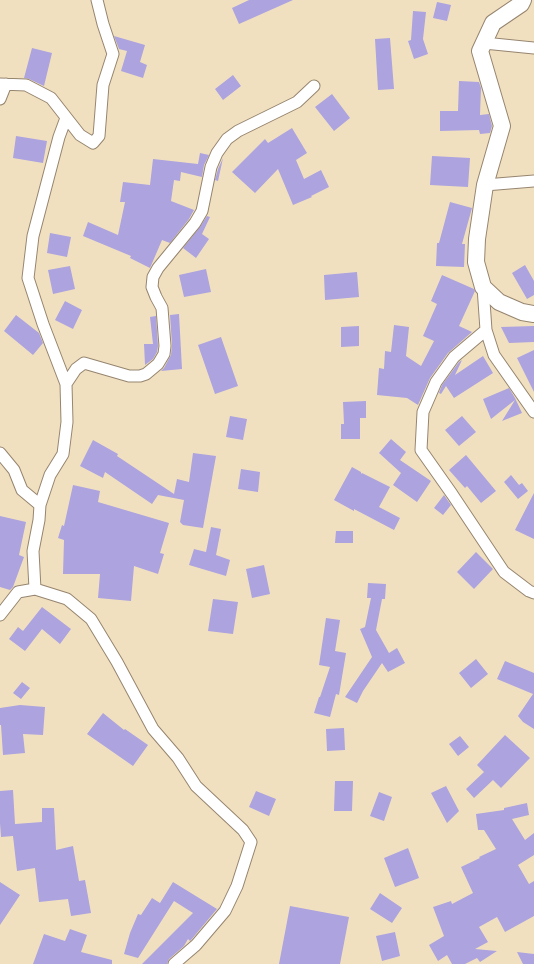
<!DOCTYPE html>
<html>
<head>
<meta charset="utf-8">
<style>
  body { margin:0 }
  canvas { display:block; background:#f1e0c0 }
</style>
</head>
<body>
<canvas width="534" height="964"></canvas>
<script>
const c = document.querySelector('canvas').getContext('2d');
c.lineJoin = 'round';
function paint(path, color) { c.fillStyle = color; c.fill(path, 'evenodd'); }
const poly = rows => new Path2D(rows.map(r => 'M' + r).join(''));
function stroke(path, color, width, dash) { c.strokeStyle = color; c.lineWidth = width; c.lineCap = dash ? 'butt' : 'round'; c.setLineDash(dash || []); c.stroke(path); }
paint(poly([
  [249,0,293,0,239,24,232,8],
  [437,2,451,5,447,21,433,18],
  [413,11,426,12,423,39,428,54,414,59,408,41,411,40],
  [114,36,145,45,140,62,147,65,143,78,121,71,127,51,119,49],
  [390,38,394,89,378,90,375,39],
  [32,48,52,53,44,86,29,79,24,78],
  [233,75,241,86,223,100,215,89],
  [459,81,479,82,481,88,480,115,489,114,492,126,490,133,480,134,479,130,440,131,440,111,458,111],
  [332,94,350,118,334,131,315,107],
  [292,128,307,153,296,160,304,179,321,170,329,187,311,196,312,197,293,205,278,169,255,193,232,172,265,139,268,143],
  [16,136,47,141,43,163,13,158],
  [200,153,209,155,204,165,202,177,181,172,180,181,174,180,171,201,194,210,189,219,170,243,162,240,150,268,130,258,131,256,83,236,88,222,118,235,125,202,120,202,123,182,150,185,153,159,198,164],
  [432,156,470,158,468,187,430,185],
  [223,158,218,181,215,180,218,169],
  [450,202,472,208,462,244,465,244,464,267,436,266,437,243,439,243],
  [207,216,210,217,202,234,209,239,196,258,183,248,200,227],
  [50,233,71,237,67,257,47,253],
  [525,265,534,281,534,295,527,299,512,273],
  [70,266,75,289,53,294,48,270],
  [206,269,211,292,184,297,179,275],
  [357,272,359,297,325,300,324,275],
  [442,275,474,289,475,291,459,326,472,332,448,353,430,378,418,405,407,398,377,395,379,368,384,369,385,351,391,352,394,325,409,327,406,356,421,366,434,341,423,336,437,304,431,301],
  [65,301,82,310,73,329,55,320],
  [179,314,182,369,161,371,164,368,171,355,172,345,170,315],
  [16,315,39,333,43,343,33,355,4,331],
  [156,316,158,346,157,352,153,359,145,365,144,344,153,344,150,317],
  [359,326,359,346,341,347,341,327],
  [534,326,534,342,509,343,501,327],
  [221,337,238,386,215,394,198,345],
  [534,350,534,392,517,358],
  [483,356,493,373,454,398,446,386,441,394,439,393,442,385,459,362,462,360,455,375],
  [509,388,515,398,522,413,502,421,515,400,491,419,483,399],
  [366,401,366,418,360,418,360,439,341,439,341,424,344,424,343,402],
  [230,416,247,419,243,440,226,437],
  [462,416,476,432,459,446,445,430],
  [391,439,406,452,400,460,431,481,417,502,393,485,401,473,379,453],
  [93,440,118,454,117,456,174,494,177,479,189,482,193,453,216,456,203,528,183,525,180,522,184,500,158,495,152,504,105,472,103,478,80,466],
  [466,455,496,491,481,503,467,486,465,488,449,470],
  [352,467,361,472,361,474,362,473,390,487,379,507,400,518,394,530,354,509,354,511,334,500],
  [241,469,260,472,258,492,238,489],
  [511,475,519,485,522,483,528,491,518,499,504,482],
  [73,485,100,491,98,502,169,523,160,553,164,554,158,574,134,566,131,601,98,598,100,574,63,574,64,540,58,538,62,525,64,526],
  [534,493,534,539,515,530],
  [444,495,451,505,443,515,434,508],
  [0,516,26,522,19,555,24,557,13,587,10,590,0,587],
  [211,527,221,529,216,555,230,560,226,576,189,565,194,549,206,552],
  [336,531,353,531,353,543,335,543],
  [476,552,493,569,474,589,457,572],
  [264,565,270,594,252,598,246,569],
  [368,583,386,584,385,599,382,599,376,630,389,653,397,648,405,663,388,672,382,663,363,691,357,703,345,697,372,657,360,629,365,627,371,598,367,598],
  [213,599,238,602,233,634,208,631],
  [42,607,71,629,60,644,42,629,25,651,9,639,18,627,23,631],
  [326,618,340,620,335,651,346,653,339,695,336,694,330,717,314,713,319,697,320,697,330,667,319,665],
  [476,659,488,674,471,688,459,673],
  [505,661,534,673,534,729,523,722,518,716,533,694,497,679],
  [22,682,30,688,21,699,13,693],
  [20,705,45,707,43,735,23,734,25,753,3,755,1,725,0,725,0,708],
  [103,713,124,730,125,729,148,745,133,766,87,734],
  [344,728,345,750,327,751,326,729],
  [505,735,530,758,501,788,493,780,474,798,466,789,484,772,477,765],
  [460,736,469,747,458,756,449,744],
  [335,781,353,781,352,811,334,811],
  [446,786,459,811,447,823,431,793],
  [13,790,15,824,42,822,42,808,54,808,56,850,73,846,79,881,85,880,91,913,71,916,68,899,39,902,35,868,17,871,13,836,1,837,0,823,0,791],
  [256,791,276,799,269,816,249,807],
  [379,792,392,797,384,821,370,816],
  [527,803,529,815,512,819,525,840,534,833,534,855,518,865,529,884,534,881,534,916,505,932,497,917,479,927,488,942,475,949,497,951,480,962,477,958,465,964,452,964,447,955,438,961,429,945,444,936,433,907,451,901,452,904,473,893,461,867,480,858,479,857,496,849,484,830,478,830,476,814,504,810,504,808],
  [408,848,419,878,395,887,384,858],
  [0,882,20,895,0,925],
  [173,882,217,909,191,940,190,941,188,939,184,946,169,959,167,964,142,964,193,913,174,901,138,958,124,954,130,933,138,914,141,915,152,898,160,903],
  [380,893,402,908,392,923,370,909],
  [290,906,349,917,340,964,279,964],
  [70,929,87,935,81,952,112,960,112,964,33,964,44,934,65,941],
  [395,932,400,956,382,961,376,936],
  [517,952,534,954,534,964,523,964]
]), '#aca3df');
const street = poly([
  [484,43,534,48],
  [0,84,26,85,51,98,80,135,93,143,99,136,103,85,113,54,103,24,97,0],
  [0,99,6,84],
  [485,185,534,181],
  [483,287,486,330,494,355,534,412],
  [486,330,454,357,436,382,423,412,421,450,452,494,504,572,529,591,534,593],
  [66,384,76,369,84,363,129,376,140,376,146,374,158,364,164,354,165,346,162,308,156,297,152,287,153,277,158,268,195,223,202,211,211,167,217,153,227,139,238,131,297,102,314,86],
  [0,453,14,470,22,490,40,505],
  [35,589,33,551,39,520,40,505,50,475,63,454,67,422,66,384,43,324,28,278,33,236,59,137,66,118],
  [0,615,18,592,35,589,67,599,91,619,117,662,153,729,178,758,196,786,243,830,251,842,237,886,225,911,196,945,174,964]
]);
const secondary = poly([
  [523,0,521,4,493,23,480,51,502,126,485,185,477,239,476,262,483,287,499,302,522,312,534,314]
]);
stroke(street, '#96856f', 13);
stroke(secondary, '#96856f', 18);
stroke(street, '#fff', 11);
stroke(secondary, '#fff', 16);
</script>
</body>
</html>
